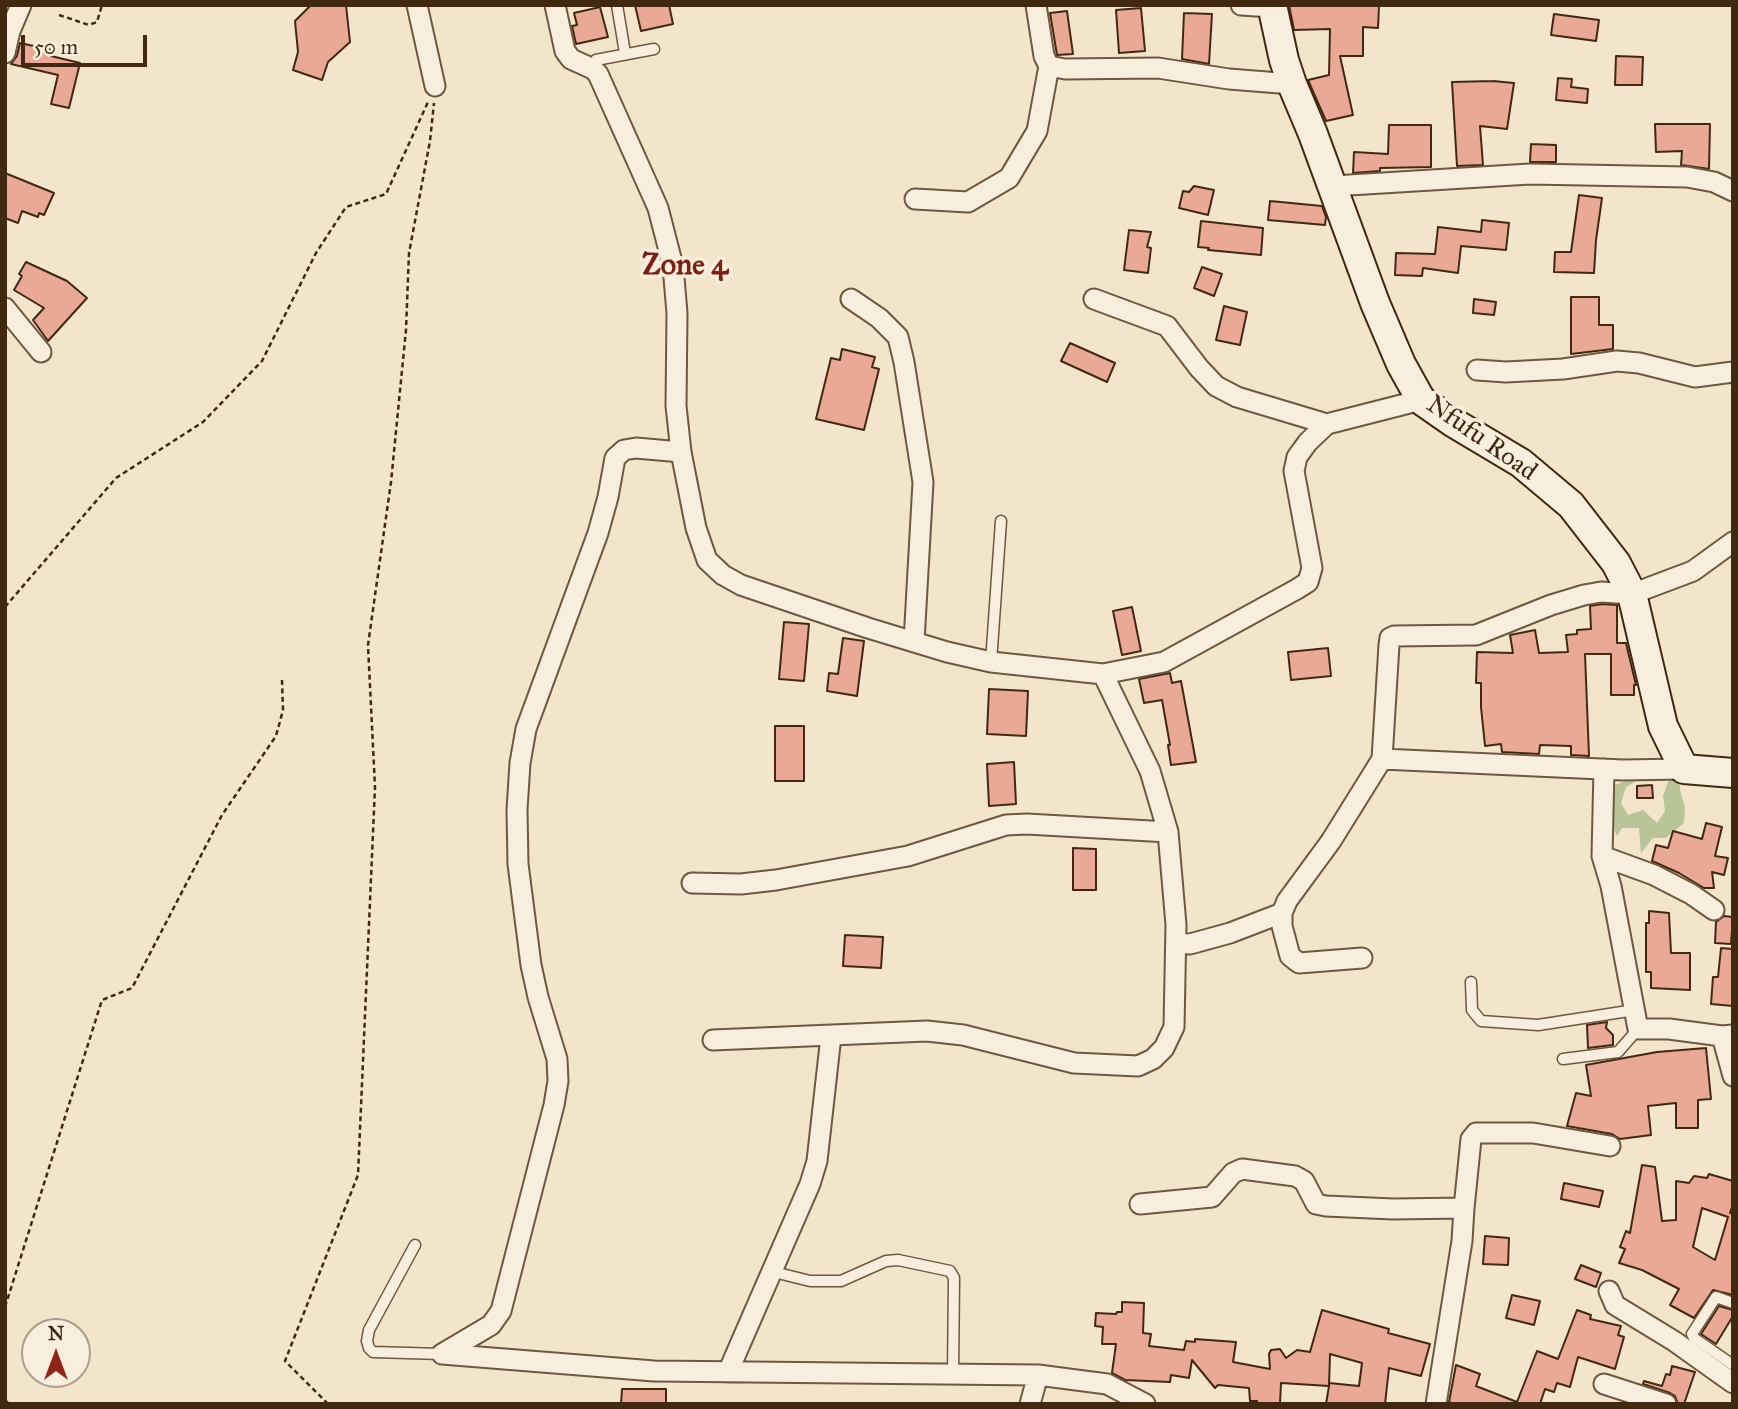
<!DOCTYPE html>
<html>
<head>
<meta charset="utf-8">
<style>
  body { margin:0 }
  #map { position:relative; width:1738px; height:1409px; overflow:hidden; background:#f2e5cb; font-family:"IM FELL Great Primer",serif }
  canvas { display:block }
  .frame { position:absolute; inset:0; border:7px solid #412911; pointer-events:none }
  .north { position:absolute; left:21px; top:1318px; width:70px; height:70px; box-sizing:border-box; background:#f7eedd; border:2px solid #ae9f8b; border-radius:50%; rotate:0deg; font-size:19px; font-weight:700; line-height:28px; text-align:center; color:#412911 }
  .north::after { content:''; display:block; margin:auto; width:24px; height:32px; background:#8f2418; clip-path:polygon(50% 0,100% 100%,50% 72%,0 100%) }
  .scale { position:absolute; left:21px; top:35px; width:126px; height:32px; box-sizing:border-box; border:4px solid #412911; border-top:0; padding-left:9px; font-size:21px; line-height:24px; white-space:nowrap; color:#412911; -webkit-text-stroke:5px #f7eedd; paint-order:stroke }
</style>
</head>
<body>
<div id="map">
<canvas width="1738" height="1409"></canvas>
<div class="frame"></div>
<div class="north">N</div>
<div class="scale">50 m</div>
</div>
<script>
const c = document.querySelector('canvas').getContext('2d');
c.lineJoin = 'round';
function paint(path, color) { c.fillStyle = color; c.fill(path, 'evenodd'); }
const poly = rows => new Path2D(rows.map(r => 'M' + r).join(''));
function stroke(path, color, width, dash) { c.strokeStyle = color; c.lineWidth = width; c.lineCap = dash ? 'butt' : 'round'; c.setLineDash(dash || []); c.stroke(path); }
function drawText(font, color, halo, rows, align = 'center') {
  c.font = font + ' "IM FELL Great Primer",serif'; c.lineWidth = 7; c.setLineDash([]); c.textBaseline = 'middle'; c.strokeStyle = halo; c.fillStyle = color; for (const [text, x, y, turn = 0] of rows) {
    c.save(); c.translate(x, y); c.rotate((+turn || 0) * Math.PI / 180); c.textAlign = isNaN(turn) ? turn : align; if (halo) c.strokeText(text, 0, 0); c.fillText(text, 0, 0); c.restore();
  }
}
paint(poly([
  [1670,776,1679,776,1680,790,1685,808,1684,823,1666,838,1653,838,1641,853,1639,828,1622,828,1617,836,1612,825,1615,785,1632,779,1635,782,1626,787,1621,803,1628,815,1643,810,1657,823,1665,811,1663,796]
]), '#b9c598');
const building = poly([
  [311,5,346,5,350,42,328,62,322,80,293,70,298,52,295,21,311,5],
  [635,5,669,5,673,24,641,31,635,5],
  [1289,5,1379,6,1378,28,1363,27,1363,56,1340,56,1353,115,1326,121,1308,80,1329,75,1330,29,1294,30,1289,5],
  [600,7,608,37,576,44,572,26,577,25,574,13,600,7],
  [1141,8,1145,51,1119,53,1116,10,1141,8],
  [1067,11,1073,54,1057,55,1050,13,1067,11],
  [1184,13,1212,14,1209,64,1182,59,1184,13],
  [1554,14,1599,20,1596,41,1551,35,1554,14],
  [20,43,52,50,51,56,80,63,69,108,51,104,58,75,11,64,17,56,20,43],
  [1616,56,1643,57,1642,85,1615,85,1616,56],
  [1558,78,1572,79,1571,87,1588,89,1587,103,1556,100,1558,78],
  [1493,81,1514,83,1507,129,1480,126,1483,165,1457,166,1452,82,1493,81],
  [1655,124,1710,124,1709,169,1681,165,1682,151,1656,152,1655,124],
  [1389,125,1431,125,1431,167,1380,168,1380,171,1353,173,1354,152,1388,154,1389,125],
  [1531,144,1556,145,1556,162,1530,162,1531,144],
  [5,173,54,193,44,215,39,213,38,217,22,211,18,223,5,218,5,173],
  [1194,186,1214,190,1208,215,1179,208,1183,191,1189,192,1194,186],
  [1579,195,1602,198,1596,240,1594,273,1554,272,1555,252,1571,252,1579,195],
  [1270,201,1322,206,1326,217,1325,225,1268,220,1270,201],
  [1482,220,1509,223,1506,250,1461,246,1458,273,1423,268,1422,276,1395,275,1396,253,1435,254,1438,227,1481,232,1482,220],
  [1201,221,1263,228,1261,255,1208,250,1209,248,1198,247,1201,221],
  [1129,230,1151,232,1147,247,1151,248,1148,273,1124,270,1129,230],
  [26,262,67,281,87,298,48,341,33,320,44,308,14,290,22,276,19,274,26,262],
  [1202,267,1222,274,1214,296,1194,288,1202,267],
  [1571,297,1599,297,1599,325,1613,325,1613,349,1571,354,1571,297],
  [1474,299,1496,302,1494,315,1473,313,1474,299],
  [1224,306,1247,312,1240,345,1216,340,1224,306],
  [1070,343,1115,363,1107,382,1061,361,1070,343],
  [842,349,875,357,872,367,879,369,864,430,816,419,831,358,840,360,842,349],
  [1602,604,1617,605,1617,643,1626,643,1636,685,1634,685,1634,695,1611,695,1611,654,1585,654,1589,756,1571,755,1571,746,1540,745,1539,754,1502,752,1501,744,1485,746,1481,707,1481,683,1476,683,1477,652,1513,653,1510,635,1535,630,1539,653,1568,652,1566,635,1577,634,1577,630,1591,629,1590,606,1602,604],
  [1132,607,1141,651,1122,655,1113,611,1132,607],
  [784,622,809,624,804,681,779,679,784,622],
  [843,638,864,641,857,696,827,691,829,673,838,674,843,638],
  [1328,648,1331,676,1291,680,1288,652,1328,648],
  [1170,673,1172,683,1181,681,1196,762,1171,765,1168,745,1170,745,1162,700,1144,703,1139,679,1170,673],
  [989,689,1028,691,1026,736,987,734,989,689],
  [775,726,804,726,804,781,775,781,775,726],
  [1014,762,1016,804,989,806,987,764,1014,762],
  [1652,785,1653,798,1637,798,1637,786,1652,785],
  [1706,823,1722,827,1715,856,1728,858,1724,875,1712,872,1714,888,1704,888,1679,873,1652,861,1656,845,1668,848,1673,831,1702,839,1706,823],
  [1073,848,1096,849,1096,890,1073,890,1073,848],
  [1649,911,1669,913,1671,953,1690,953,1690,990,1651,988,1651,972,1646,972,1646,923,1649,923,1649,911],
  [1724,916,1733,917,1731,944,1715,943,1716,922,1724,916],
  [845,935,883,937,881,968,843,966,845,935],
  [1721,948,1733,949,1733,1006,1711,1004,1713,977,1718,977,1721,948],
  [1607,1022,1606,1028,1613,1035,1613,1045,1588,1048,1587,1025,1607,1022],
  [1706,1048,1711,1099,1698,1100,1698,1128,1676,1128,1676,1103,1648,1106,1651,1135,1620,1139,1612,1134,1567,1126,1576,1093,1591,1096,1586,1065,1657,1052,1706,1048],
  [1642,1165,1655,1167,1662,1221,1676,1220,1676,1181,1689,1183,1694,1176,1707,1178,1709,1174,1733,1181,1733,1204,1730,1213,1733,1213,1733,1295,1713,1290,1694,1318,1670,1305,1679,1289,1642,1270,1619,1263,1625,1249,1620,1247,1626,1231,1630,1233,1642,1165],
  [1702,1208,1728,1217,1715,1260,1693,1247,1702,1208],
  [1564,1183,1603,1191,1599,1207,1561,1199,1564,1183],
  [1485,1236,1509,1238,1508,1265,1483,1264,1485,1236],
  [1581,1265,1601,1273,1596,1287,1575,1279,1581,1265],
  [1512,1295,1540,1301,1534,1325,1506,1318,1512,1295],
  [1122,1302,1144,1303,1143,1333,1151,1334,1149,1346,1184,1350,1186,1341,1195,1342,1195,1339,1236,1342,1233,1362,1270,1369,1269,1354,1271,1350,1280,1349,1286,1358,1297,1350,1310,1352,1322,1310,1389,1329,1388,1333,1430,1344,1421,1376,1389,1368,1385,1404,1326,1404,1329,1386,1281,1383,1280,1404,1257,1404,1257,1401,1250,1401,1249,1388,1218,1385,1215,1388,1192,1360,1189,1378,1171,1375,1170,1382,1125,1380,1112,1373,1116,1344,1102,1344,1103,1327,1095,1326,1096,1313,1116,1314,1117,1312,1122,1312,1122,1302],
  [1330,1354,1362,1363,1359,1386,1329,1383,1329,1386,1330,1354],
  [1719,1306,1733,1310,1733,1316,1716,1344,1701,1334,1719,1306],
  [1577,1310,1591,1315,1590,1319,1621,1326,1618,1335,1624,1337,1615,1369,1578,1357,1570,1387,1557,1383,1554,1392,1545,1389,1540,1404,1455,1404,1449,1402,1456,1365,1480,1374,1476,1386,1517,1402,1537,1351,1558,1359,1577,1310],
  [1672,1366,1695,1372,1684,1404,1678,1404,1675,1396,1670,1393,1643,1384,1644,1381,1662,1386,1666,1374,1670,1375,1672,1366],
  [622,1389,666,1389,666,1404,621,1404,622,1389]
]);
paint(building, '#eaa896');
stroke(building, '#412911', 2);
const lane = poly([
  [617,5,625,53],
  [593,69,596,60,654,49],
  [991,662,1001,521],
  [1471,982,1472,1010,1481,1021,1538,1025,1635,1010],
  [1563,1059,1618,1052,1638,1029],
  [415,1245,369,1330,367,1341,369,1348,373,1352,442,1354],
  [774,1272,810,1281,841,1281,886,1261,898,1260,950,1271,954,1278,953,1374],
  [1733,1303,1716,1297,1692,1334,1694,1338,1733,1365]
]);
const street = poly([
  [417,5,435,86],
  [555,5,565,51,571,59,593,69,598,74,658,208,673,266,677,313,676,406,681,452,696,528,707,560,723,575,741,585,868,628,947,652,991,662,1103,674,1164,662,1297,589,1308,582,1312,568,1294,471,1297,457,1308,442,1327,424,1421,400],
  [1241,5,1272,7],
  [5,53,10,31,21,5],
  [1049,66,1065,69,1158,68,1229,79,1292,84],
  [1333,186,1530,174,1687,177,1714,182,1733,191],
  [915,199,968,202,1009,178,1037,131,1049,66,1044,56,1036,5],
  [851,299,879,318,898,337,904,362,923,482,914,642],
  [1094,299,1167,326,1199,368,1216,386,1237,397,1327,424],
  [5,308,41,352],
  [1477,370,1506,372,1563,369,1617,361,1639,363,1695,377,1733,372],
  [1382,759,1389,645,1390,638,1394,636,1476,635,1551,605,1584,595,1601,592,1632,594,1693,571,1733,542],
  [1604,769,1602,856,1611,886,1638,1029,1669,1029,1722,1036,1733,1035],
  [1602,856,1654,875,1691,894,1714,910],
  [692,883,741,884,776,880,908,856,1006,825,1027,824,1168,832],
  [1176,943,1190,944,1230,933,1282,913],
  [1362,958,1299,963,1290,956,1282,926,1282,913,1287,901,1331,841,1382,759,1623,770,1684,769],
  [1722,1036,1733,1076],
  [713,1040,927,1031,963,1035,1074,1063,1138,1066,1153,1059,1164,1048,1174,1027,1176,925,1168,832,1150,771,1103,674],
  [1140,1204,1212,1197,1233,1173,1242,1169,1295,1176,1304,1181,1316,1204,1326,1206,1393,1209,1464,1208,1462,1241,1436,1404],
  [1464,1208,1471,1139,1476,1133,1533,1133,1610,1146],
  [1609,1291,1615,1305,1674,1341,1733,1383],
  [442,1354,491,1325,501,1311,554,1105,558,1081,557,1059,538,997,531,965,518,864,517,810,520,763,526,729,598,533,608,497,615,458,624,450,636,448,681,452],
  [442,1354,654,1371,1038,1375,1107,1384,1145,1404],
  [728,1372,810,1184,817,1161,831,1036],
  [1604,1384,1666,1404],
  [1030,1404,1038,1375]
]);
const secondary = poly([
  [1272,5,1284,60,1292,84,1313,134,1375,303,1401,364,1421,400,1454,423,1521,463,1571,505,1616,563,1632,594,1663,726,1684,769,1733,773]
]);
stroke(lane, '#6d5840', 13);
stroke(street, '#6d5840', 23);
stroke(secondary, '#412911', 32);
stroke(poly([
  [59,15,89,25,97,22,102,5],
  [5,607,116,478,203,422,262,361,316,253,346,207,386,194,428,102],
  [5,1307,102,1000,132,988,222,815,276,736,283,710,282,680],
  [5,1400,9,1404],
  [328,1404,285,1361,358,1175,375,787,368,645,391,482,406,330,409,253,430,141,434,103]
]), '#412911', 2.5, [5, 3.5]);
stroke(lane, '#f7eedd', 10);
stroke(street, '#f7eedd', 19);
stroke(secondary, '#f7eedd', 28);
drawText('26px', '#412911', '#f7eedd', [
  ["Nfufu Road",1481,439,35]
]);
drawText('bold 30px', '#7a1f14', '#f7eedd', [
  ["Zone 4",685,267]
]);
</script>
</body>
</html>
